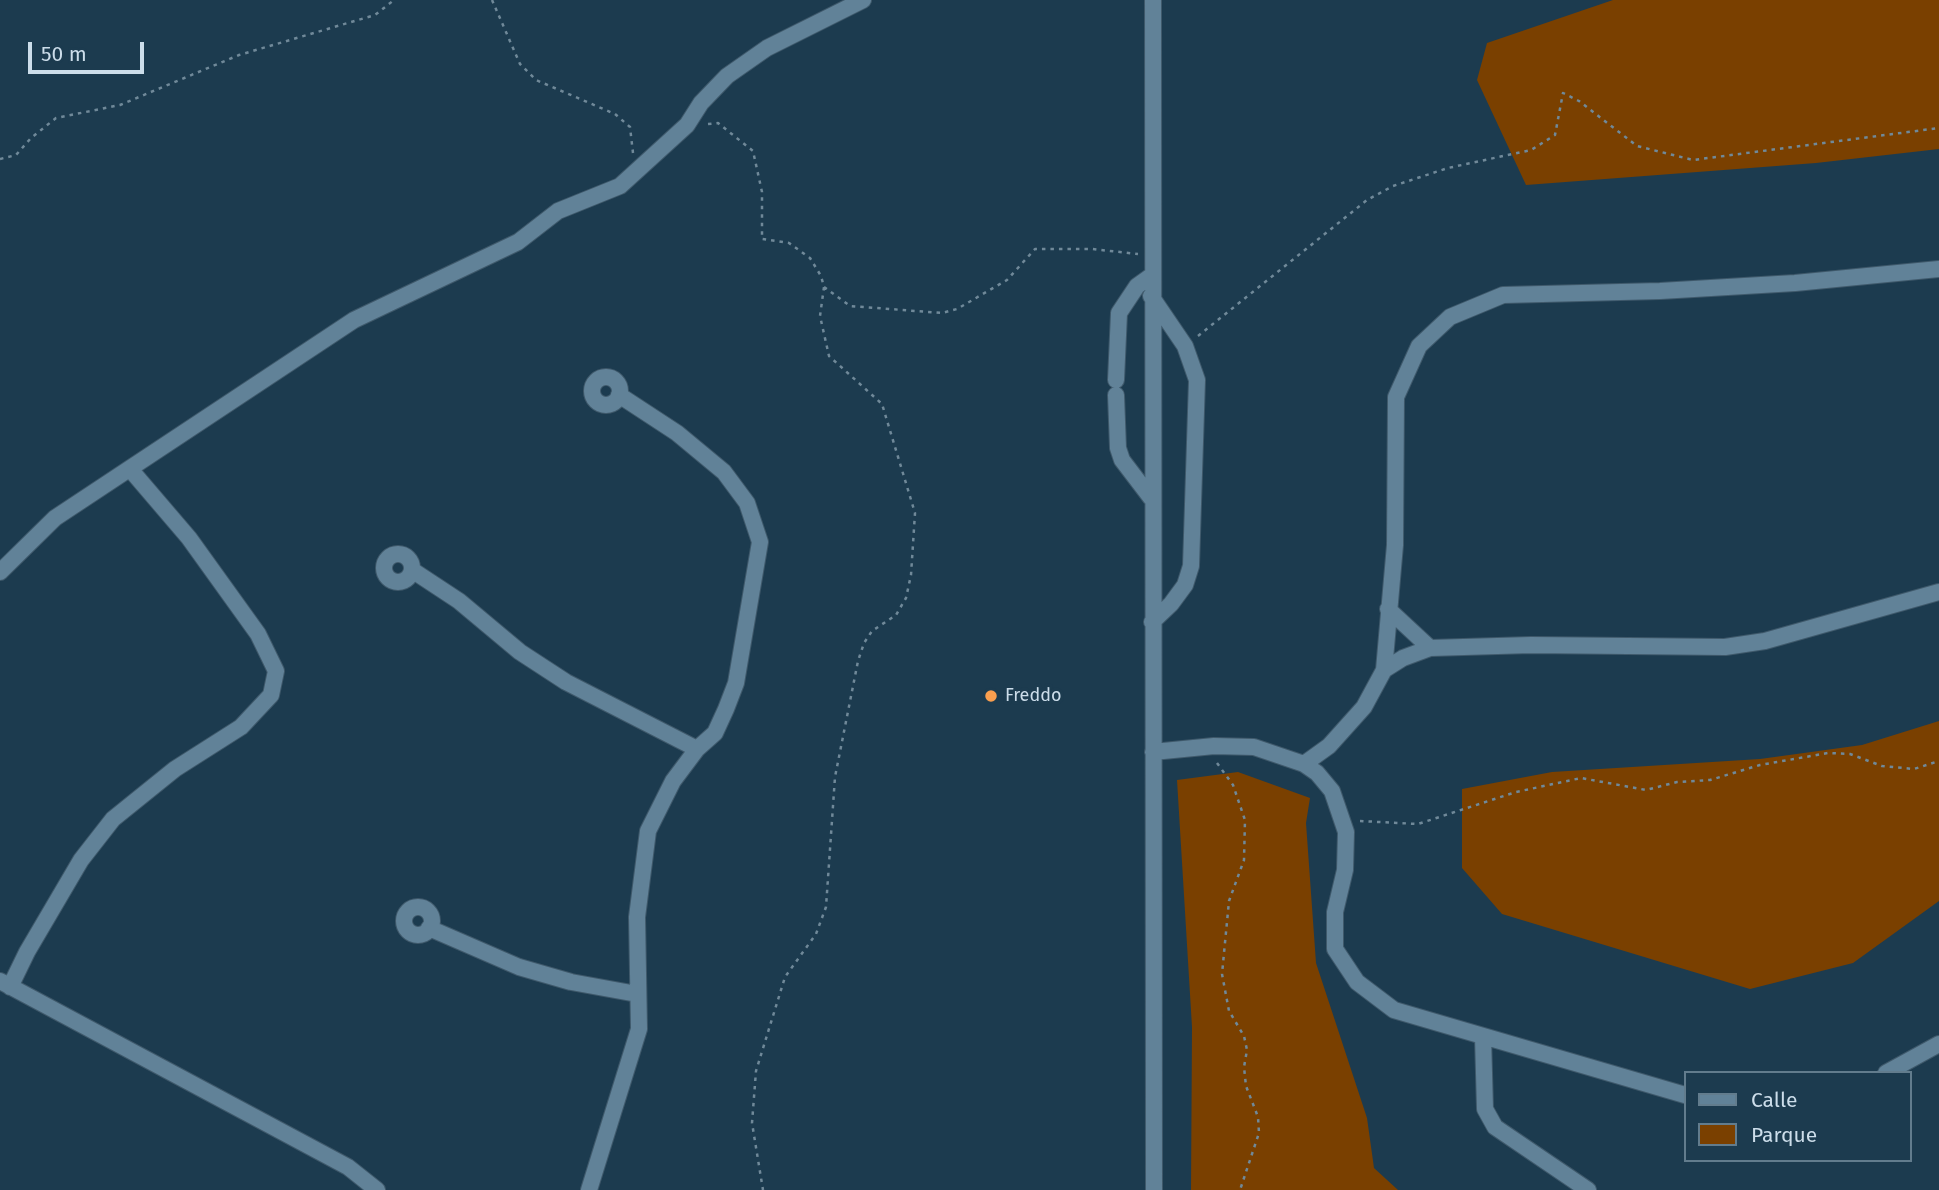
<!DOCTYPE html>
<html>
<head>
<meta charset="utf-8">
<style>
  body { margin:0 }
  #map { position:relative; width:1939px; height:1190px; overflow:hidden; background:#1c3b4f; font-family:"Fira Sans",sans-serif }
  canvas { display:block }
  .legend { position:absolute; left:1684px; top:1071px; width:228px; height:91px; box-sizing:border-box; background:#1c3b4f; border:2px solid #627c8d; margin:0; padding:9px 12px; list-style:none; font-size:21px; color:#ccddea }
  .legend li { display:flex; align-items:center; gap:14px; height:35px }
  .legend b { width:35px; border:2px solid #627c8d }
  .scale { position:absolute; left:28px; top:42px; width:116px; height:32px; box-sizing:border-box; border:4px solid #ccddea; border-top:0; padding-left:9px; font-size:21px; line-height:24px; white-space:nowrap; color:#ccddea; -webkit-text-stroke:5px #1c3b4f; paint-order:stroke }
</style>
</head>
<body>
<div id="map">
<canvas width="1939" height="1190"></canvas>
<ul class="legend">
<li><b style="height:9px;background:#618298"></b>Calle</li>
<li><b style="height:19px;background:#7a4000"></b>Parque</li>
</ul>
<div class="scale">50 m</div>
</div>
<script>
const c = document.querySelector('canvas').getContext('2d');
c.lineJoin = 'round';
function paint(path, color) { c.fillStyle = color; c.fill(path, 'evenodd'); }
const poly = rows => new Path2D(rows.map(r => 'M' + r).join(''));
function stroke(path, color, width, dash) { c.strokeStyle = color; c.lineWidth = width; c.lineCap = dash ? 'butt' : 'round'; c.setLineDash(dash || []); c.stroke(path); }
function drawText(font, color, halo, rows, align = 'center') {
  c.font = font + ' "Fira Sans",sans-serif'; c.lineWidth = 7; c.setLineDash([]); c.textBaseline = 'middle'; c.strokeStyle = halo; c.fillStyle = color; for (const [text, x, y, turn = 0] of rows) {
    c.save(); c.translate(x, y); c.rotate((+turn || 0) * Math.PI / 180); c.textAlign = isNaN(turn) ? turn : align; if (halo) c.strokeText(text, 0, 0); c.fillText(text, 0, 0); c.restore();
  }
}
paint(poly([
  [1613,0,1939,0,1939,149,1816,163,1526,185,1477,80,1487,43],
  [1939,721,1939,901,1853,963,1750,989,1502,914,1462,868,1462,789,1552,772,1760,759,1862,745],
  [1238,772,1310,798,1306,823,1316,963,1367,1118,1374,1168,1398,1190,1191,1190,1192,1027,1177,780]
]), '#7a4000');
const minor = poly([
  [1153,0,1154,1190],
  [1151,296,1185,346,1197,380,1191,566,1185,585,1171,604,1152,622],
  '592 391a14 14 0 1 1 28 0a14 14 0 1 1-28 0Z',
  [1116,380,1119,313,1137,286,1151,276],
  [1116,395,1118,448,1122,460,1151,498],
  '384 568a14 14 0 1 1 28 0a14 14 0 1 1-28 0Z',
  [412,570,459,601,520,652,566,682,697,749],
  [0,572,55,518,354,320,518,242,558,211,620,186,687,125,701,103,727,76,767,48,863,0],
  [1388,609,1430,648],
  [1384,670,1403,658,1430,648,1531,645,1725,647,1765,641,1939,592],
  [1153,752,1214,746,1254,747,1304,764,1317,773,1332,791,1346,832,1345,870,1335,912,1335,949,1357,982,1394,1010,1685,1095],
  [1304,764,1329,746,1364,707,1384,670,1395,545,1396,397,1419,346,1450,317,1503,295,1660,291,1795,283,1939,269],
  '404 921a14 14 0 1 1 28 0a14 14 0 1 1-28 0Z',
  [429,928,519,967,571,982,637,994],
  [0,981,348,1167,377,1190],
  [10,987,27,952,81,860,113,819,175,769,241,727,271,695,276,671,258,634,189,538,130,469],
  [1483,1037,1485,1109,1495,1127,1588,1190],
  [1886,1073,1939,1044],
  [589,1190,639,1029,637,917,648,831,673,781,697,749,715,733,726,709,736,683,760,542,747,503,724,472,677,433,619,395]
]);
stroke(minor, '#3f596b', 18);
stroke(poly([
  [492,0,520,64,536,80,615,114,630,127,633,153],
  [708,124,718,123,753,151,762,192,762,239,789,243,810,258,821,276,824,287,820,316,829,356,882,404,915,513,911,575,906,598,896,615,872,631,864,643,858,661,835,777,826,907,816,934,785,977,756,1071,752,1123,763,1190],
  [0,159,16,155,31,138,56,118,120,105,239,55,375,15,394,0],
  [824,287,850,306,942,313,957,309,1007,280,1035,249,1092,249,1138,254],
  [1198,336,1367,200,1393,186,1448,168,1531,150,1555,135,1563,93,1579,101,1637,146,1693,160,1939,128],
  [1217,763,1233,785,1245,820,1244,860,1229,901,1222,974,1229,1011,1244,1036,1247,1050,1244,1067,1246,1086,1258,1117,1259,1133,1240,1190],
  [1360,821,1418,824,1516,792,1581,778,1646,790,1677,782,1710,780,1760,765,1828,753,1850,754,1882,766,1914,769,1939,761]
]), '#708999', 2.5, [3.5, 5]);
stroke(minor, '#618298', 16);
for (const [x, y, r, color] of [
  [991,696,7,"#fa9f4f"]
]) { const dot = new Path2D(); dot.arc(x, y, r, 0, 2 * Math.PI); c.fillStyle = color; c.fill(dot); stroke(dot, '#1c3b4f', 2.5); }
drawText('18px', '#ccddea', '#1c3b4f', [
  ["Freddo",1005,696]
], 'left');
</script>
</body>
</html>
